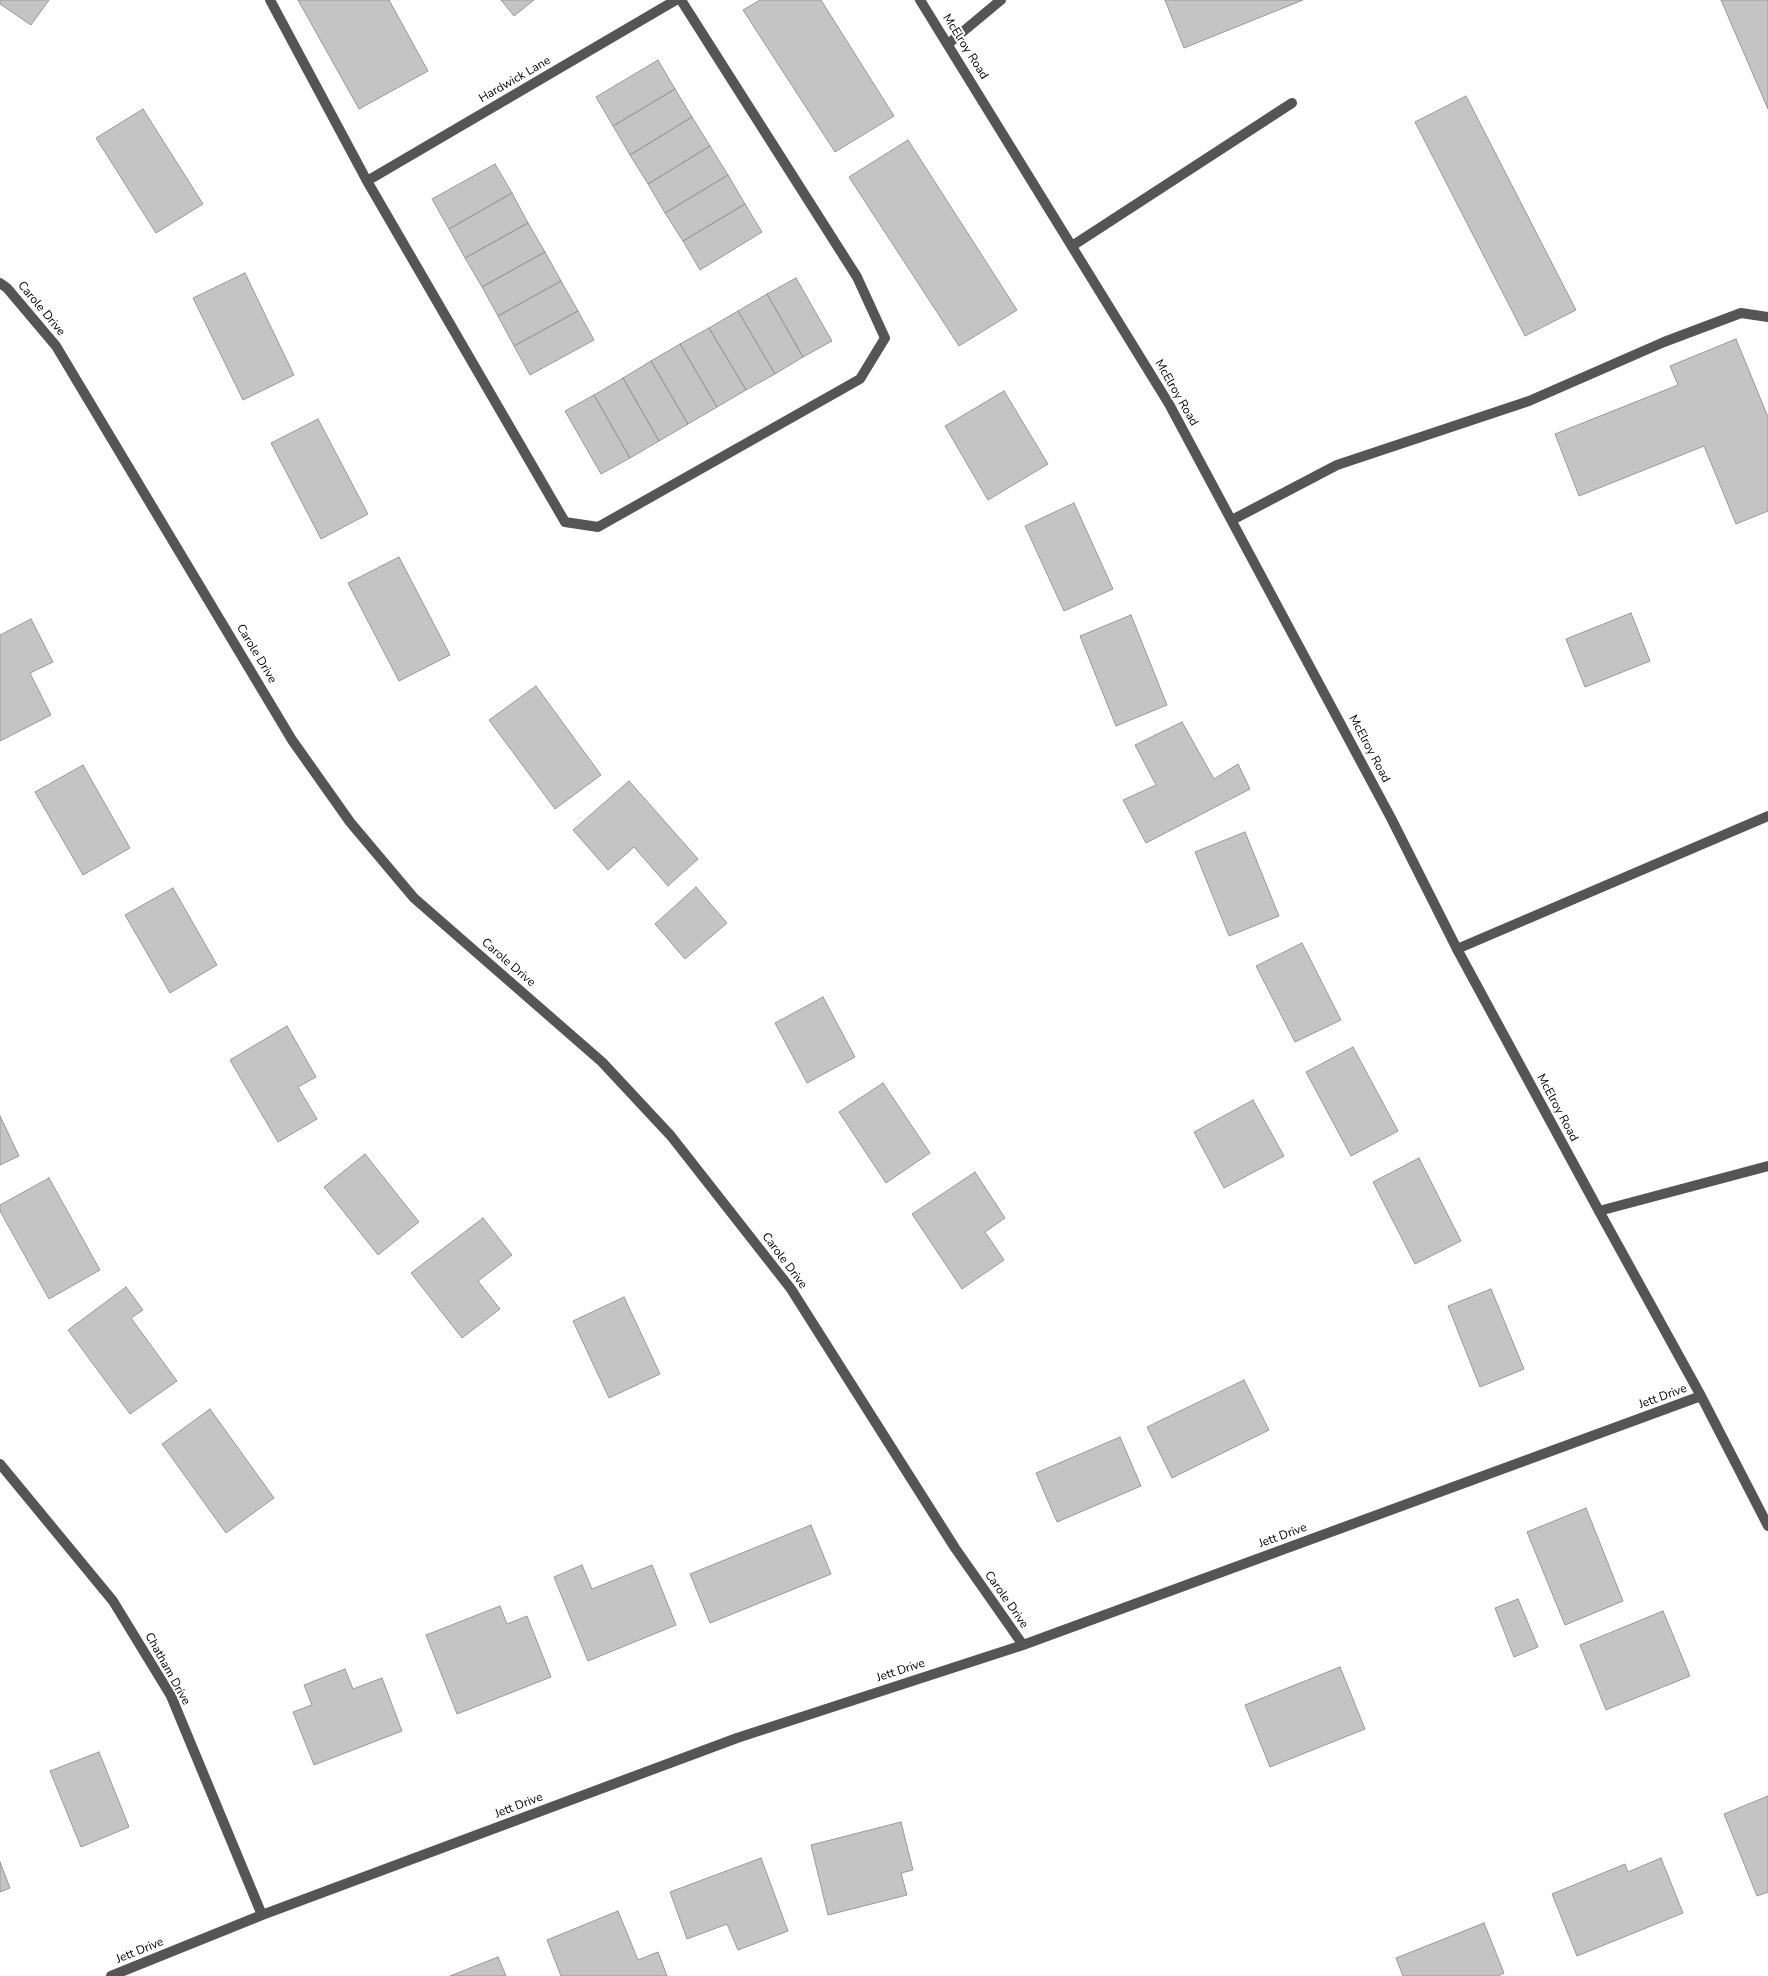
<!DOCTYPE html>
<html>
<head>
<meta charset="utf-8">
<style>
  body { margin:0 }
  canvas { display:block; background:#fff }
</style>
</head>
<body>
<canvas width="1768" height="1976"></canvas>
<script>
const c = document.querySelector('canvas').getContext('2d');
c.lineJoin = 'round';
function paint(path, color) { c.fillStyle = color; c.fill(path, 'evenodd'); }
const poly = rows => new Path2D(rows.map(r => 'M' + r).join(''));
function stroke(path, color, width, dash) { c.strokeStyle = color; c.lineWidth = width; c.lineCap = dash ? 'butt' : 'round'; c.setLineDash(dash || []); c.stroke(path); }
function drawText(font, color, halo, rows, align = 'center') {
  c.font = font + ' "Nunito Sans",sans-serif'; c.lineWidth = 4; c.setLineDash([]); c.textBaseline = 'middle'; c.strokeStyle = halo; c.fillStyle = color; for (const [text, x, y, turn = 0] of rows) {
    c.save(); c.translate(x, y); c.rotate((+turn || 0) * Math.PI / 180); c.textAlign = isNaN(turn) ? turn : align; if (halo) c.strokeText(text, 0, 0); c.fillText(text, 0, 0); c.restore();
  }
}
const building = poly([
  [0,0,49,0,31,25,0,4,0,0],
  [298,0,389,0,428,71,359,109,298,0],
  [501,0,534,0,514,16,501,0],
  [760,0,821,0,894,116,835,152,743,10,760,0],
  [1165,0,1303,0,1184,48,1165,0],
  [1721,0,1768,0,1768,109,1721,0],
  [658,60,675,89,613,126,596,97,658,60],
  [675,89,692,117,630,155,613,126,675,89],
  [1466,96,1576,310,1525,336,1415,122,1466,96],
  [143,109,203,204,156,233,96,138,143,109],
  [692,117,710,146,648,184,630,155,692,117],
  [908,140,1017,310,959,346,849,177,908,140],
  [710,146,728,175,665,213,648,184,710,146],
  [495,164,512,193,449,229,432,199,495,164],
  [728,175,745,204,683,241,665,213,728,175],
  [512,193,528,223,465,258,449,229,512,193],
  [745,204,762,232,700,270,683,241,745,204],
  [528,223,545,252,482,287,465,258,528,223],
  [545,252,561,281,498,316,482,287,545,252],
  [245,273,294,375,243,400,193,298,245,273],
  [796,278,832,341,803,357,767,294,796,278],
  [561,281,578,311,514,346,498,316,561,281],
  [767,294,803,357,775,374,738,311,767,294],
  [578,311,594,340,530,375,514,346,578,311],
  [738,311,775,374,746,390,709,328,738,311],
  [709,328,746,390,717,407,680,344,709,328],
  [1736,339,1768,417,1768,511,1736,524,1704,446,1579,496,1555,434,1678,385,1670,366,1736,339],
  [680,344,717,407,688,424,651,361,680,344],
  [651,361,688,424,659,441,623,378,651,361],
  [623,378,659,441,630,458,594,395,623,378],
  [1004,391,1048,464,988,500,945,426,1004,391],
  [594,395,630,458,601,474,565,411,594,395],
  [318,419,368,514,321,539,271,443,318,419],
  [1074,503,1113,589,1064,611,1025,526,1074,503],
  [399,557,450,655,399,681,348,583,399,557],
  [1631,613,1650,661,1585,687,1566,639,1631,613],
  [1131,615,1167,705,1116,726,1080,636,1131,615],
  [31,619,53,662,30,673,51,715,0,741,0,635,31,619],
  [536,686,601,775,555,809,489,720,536,686],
  [1182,722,1214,779,1238,764,1250,789,1146,843,1123,800,1156,785,1135,745,1182,722],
  [83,765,130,848,83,875,35,792,83,765],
  [629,781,698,859,668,886,634,847,608,870,573,830,629,781],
  [1245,832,1279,916,1229,936,1195,852,1245,832],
  [696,887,727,923,685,959,655,924,696,887],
  [173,888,217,965,170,993,125,915,173,888],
  [1302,943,1341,1020,1295,1042,1256,966,1302,943],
  [823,997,855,1057,807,1083,775,1023,823,997],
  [287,1026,316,1077,298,1087,317,1119,278,1142,230,1060,287,1026],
  [1353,1047,1398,1131,1351,1156,1306,1072,1353,1047],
  [883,1083,930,1153,886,1183,839,1112,883,1083],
  [1253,1100,1284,1156,1224,1188,1194,1132,1253,1100],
  [0,1116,19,1156,0,1165,0,1116],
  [365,1154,419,1222,378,1255,324,1187,365,1154],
  [1419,1158,1461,1241,1415,1264,1373,1182,1419,1158],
  [975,1172,1005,1218,985,1232,1004,1260,962,1289,912,1214,975,1172],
  [49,1178,100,1270,49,1299,0,1211,0,1205,49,1178],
  [483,1218,512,1255,478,1281,500,1309,462,1338,411,1273,483,1218],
  [126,1287,143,1310,131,1318,177,1381,130,1414,68,1330,126,1287],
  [1491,1289,1524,1369,1480,1387,1448,1306,1491,1289],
  [624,1297,660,1374,609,1398,573,1321,624,1297],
  [1244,1380,1269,1430,1172,1478,1147,1427,1244,1380],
  [210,1409,274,1498,226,1533,162,1444,210,1409],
  [1120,1437,1141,1486,1057,1522,1036,1473,1120,1437],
  [1586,1508,1623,1601,1565,1625,1527,1532,1586,1508],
  [811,1525,831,1574,710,1623,690,1574,811,1525],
  [582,1565,592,1589,652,1565,676,1625,588,1661,554,1577,582,1565],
  [1518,1599,1538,1647,1514,1657,1495,1608,1518,1599],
  [500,1606,507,1624,527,1616,551,1677,457,1714,426,1635,500,1606],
  [1663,1611,1690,1676,1606,1710,1580,1645,1663,1611],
  [1340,1667,1365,1729,1270,1767,1245,1705,1340,1667],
  [345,1669,353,1689,382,1678,402,1731,314,1765,293,1712,312,1705,304,1685,345,1669],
  [99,1752,129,1827,81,1847,50,1771,99,1752],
  [1768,1796,1768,1892,1757,1896,1724,1814,1768,1796],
  [901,1822,913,1870,901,1873,907,1895,828,1915,811,1845,901,1822],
  [761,1858,788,1931,738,1950,727,1924,687,1939,670,1892,761,1858],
  [1661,1858,1683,1913,1577,1956,1552,1894,1625,1864,1628,1872,1661,1858],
  [0,1862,10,1888,0,1892,0,1862],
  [618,1911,638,1960,658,1952,667,1976,561,1976,547,1940,618,1911],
  [1484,1923,1504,1973,1498,1976,1403,1976,1396,1958,1484,1923],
  [498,1957,506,1976,450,1976,498,1957]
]);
paint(building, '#c4c4c4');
stroke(building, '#999', 1);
stroke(poly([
  [270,0,367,181,565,522,598,527,860,379,885,338,857,277,681,0],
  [367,181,676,0],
  [1072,246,1292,103],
  [1232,520,1337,465,1529,401,1664,342,1741,313,1768,317],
  [1457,949,1768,816],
  [1599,1211,1768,1166]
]), '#555', 10);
stroke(poly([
  [920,0,1169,404,1391,818,1457,949,1599,1211,1701,1396,1768,1526],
  [948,44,1001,0],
  [0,283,7,288,56,346,292,740,350,822,414,898,602,1062,671,1136,791,1289,955,1548,1023,1645],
  [0,1464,113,1601,171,1696,262,1915],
  [111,1976,262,1915,737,1738,1023,1645,1701,1396]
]), '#555', 10);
drawText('12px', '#000', '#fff', [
  ["McElroy Road",965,47,58],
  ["Hardwick Lane",515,80,-30],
  ["Carole Drive",41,309,50],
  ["McElroy Road",1176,393,60],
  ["Carole Drive",256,654,59],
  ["McElroy Road",1369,749,62],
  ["Carole Drive",508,963,41],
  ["McElroy Road",1557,1108,62],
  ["Carole Drive",784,1261,53],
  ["Jett Drive",1663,1397,-20],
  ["Jett Drive",1283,1536,-20],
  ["Carole Drive",1006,1600,55],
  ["Chatham Drive",167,1669,61],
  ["Jett Drive",901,1671,-18],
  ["Jett Drive",519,1806,-21],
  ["Jett Drive",140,1951,-22]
]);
</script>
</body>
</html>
